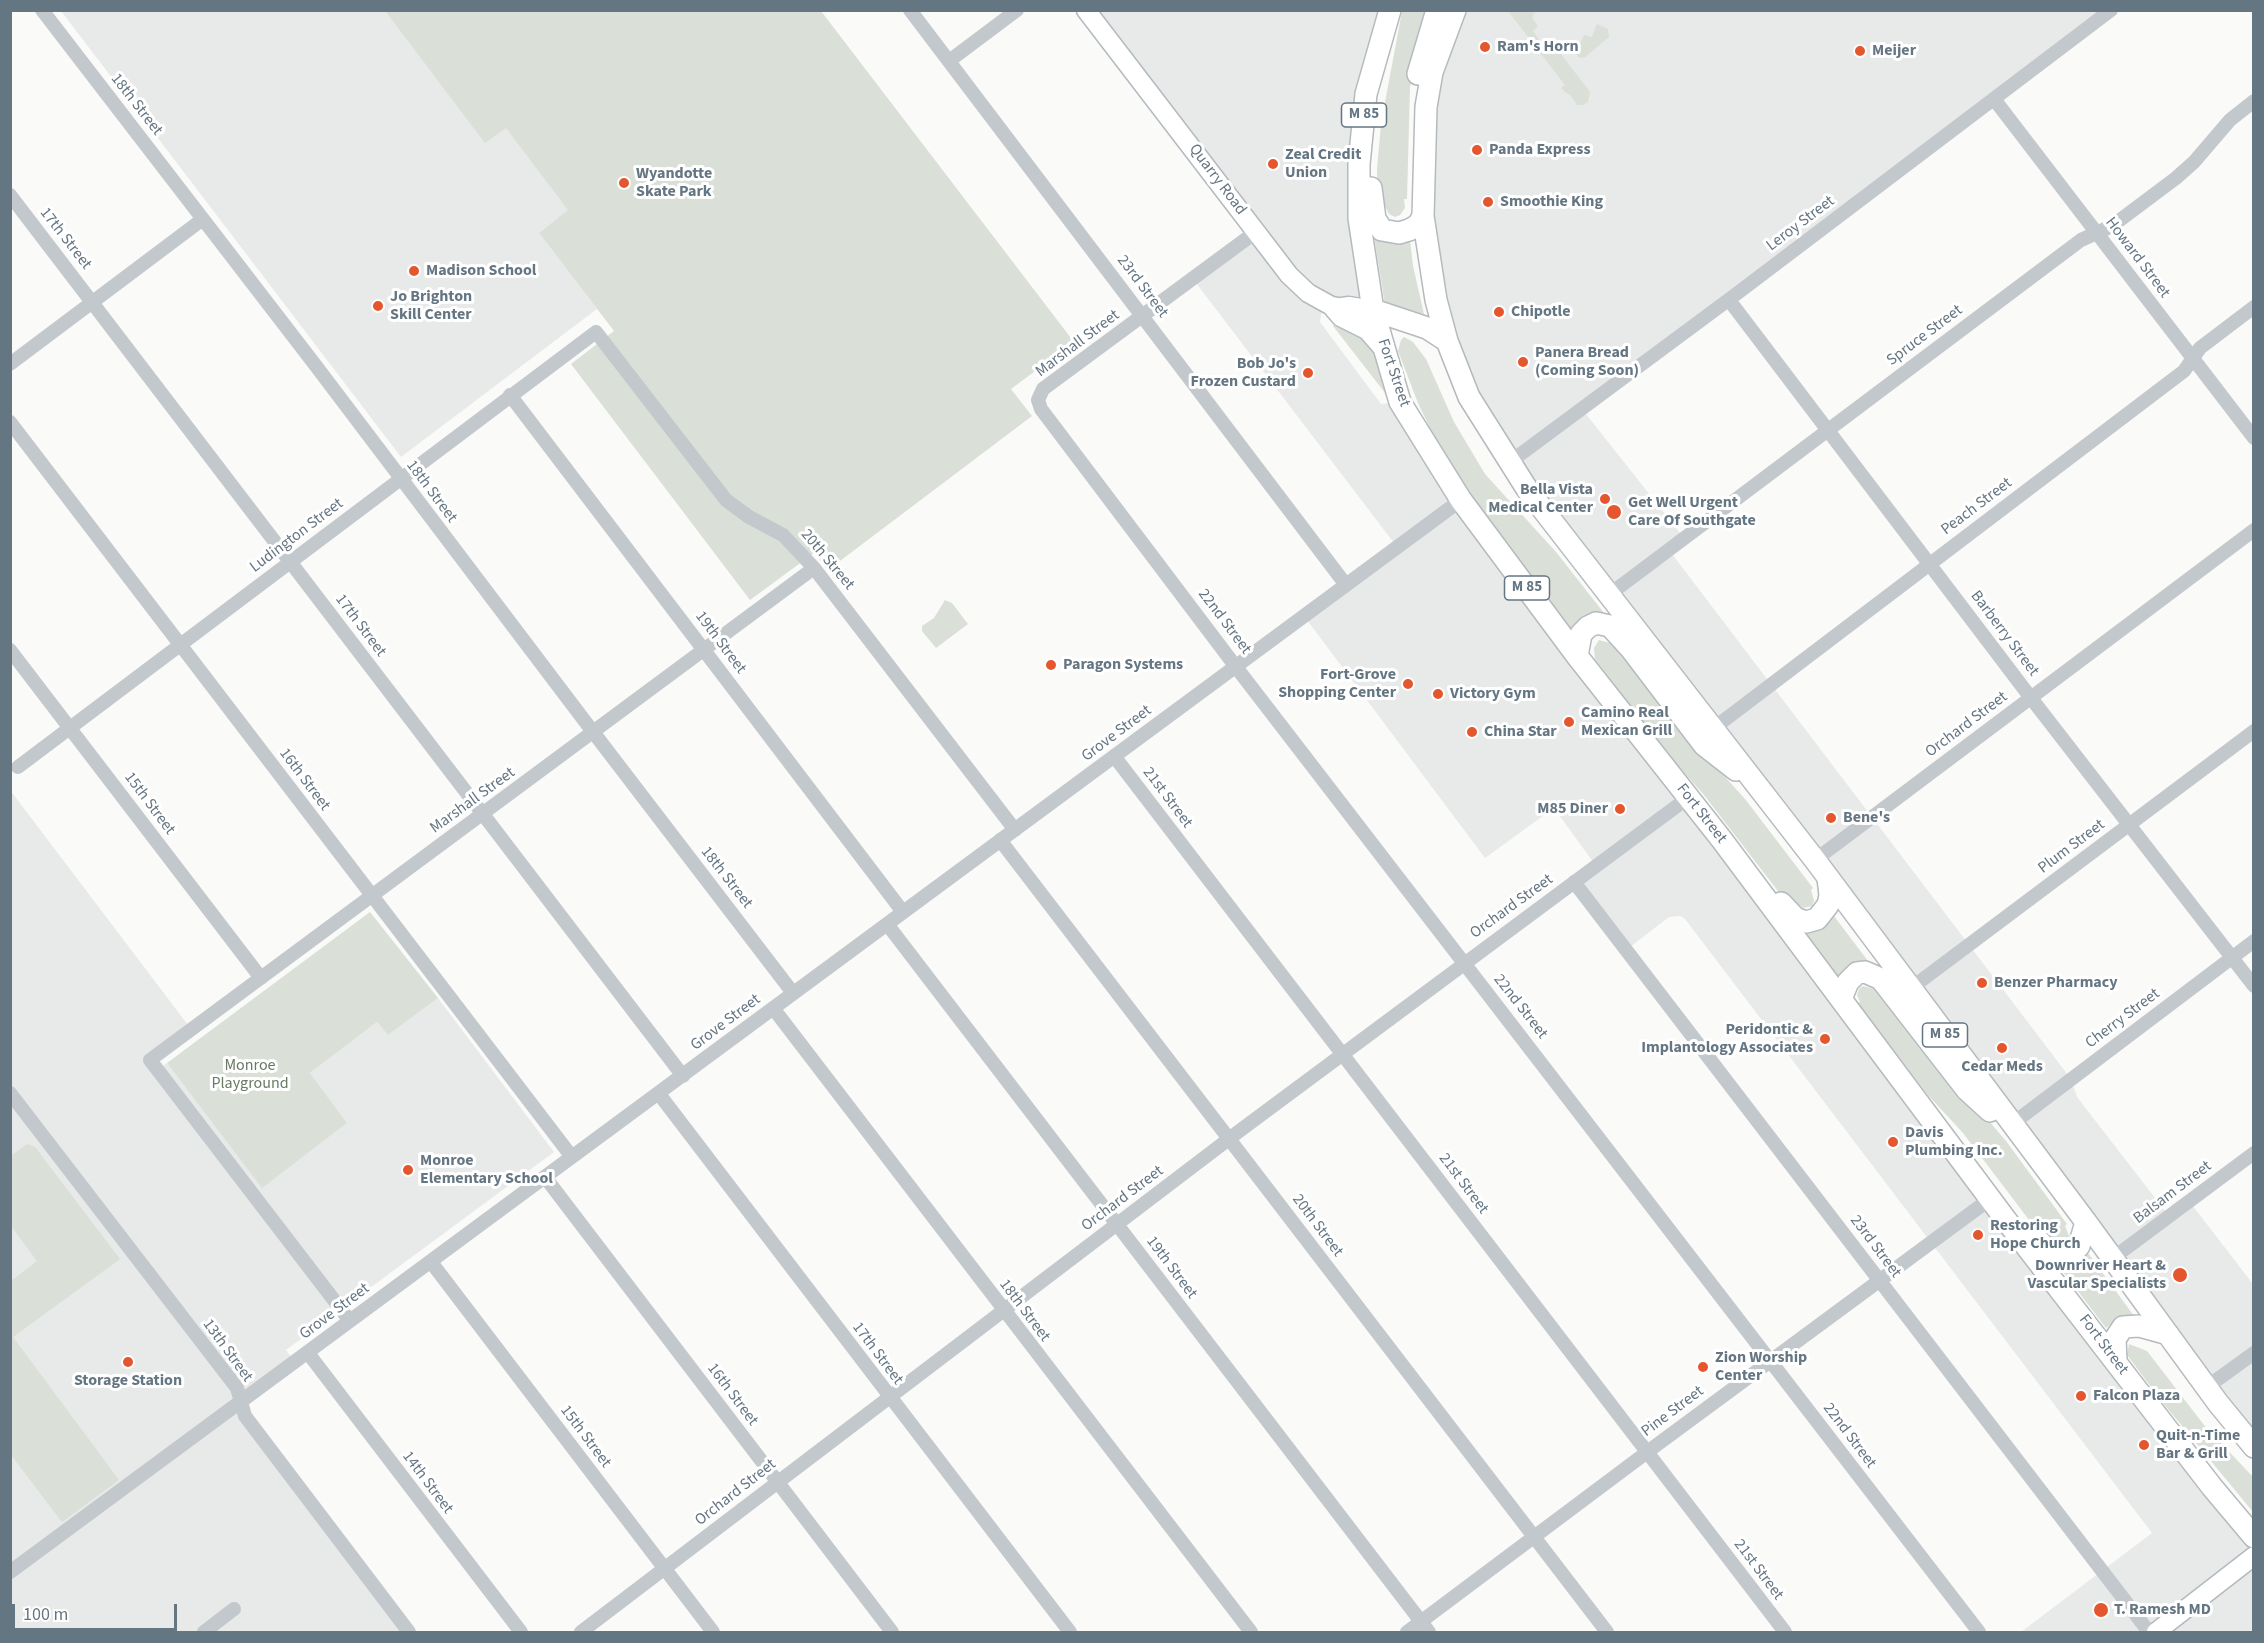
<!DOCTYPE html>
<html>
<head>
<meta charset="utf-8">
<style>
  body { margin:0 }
  #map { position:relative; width:2264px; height:1643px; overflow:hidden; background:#fafaf8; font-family:"Source Sans 3",sans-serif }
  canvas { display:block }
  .frame { position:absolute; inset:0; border:12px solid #657683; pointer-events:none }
  .scale { position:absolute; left:12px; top:1604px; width:165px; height:27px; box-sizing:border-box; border:3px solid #657683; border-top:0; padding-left:8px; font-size:18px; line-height:21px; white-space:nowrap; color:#657683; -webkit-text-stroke:4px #fff; paint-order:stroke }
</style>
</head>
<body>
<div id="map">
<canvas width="2264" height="1643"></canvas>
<div class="frame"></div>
<div class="scale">100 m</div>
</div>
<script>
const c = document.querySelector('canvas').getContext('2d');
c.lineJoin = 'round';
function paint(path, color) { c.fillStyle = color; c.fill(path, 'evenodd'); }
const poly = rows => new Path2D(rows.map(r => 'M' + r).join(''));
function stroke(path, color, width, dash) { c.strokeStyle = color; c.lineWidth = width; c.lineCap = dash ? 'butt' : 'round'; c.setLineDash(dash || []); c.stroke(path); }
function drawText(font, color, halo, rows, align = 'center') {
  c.font = font + ' "Source Sans 3",sans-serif'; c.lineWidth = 6; c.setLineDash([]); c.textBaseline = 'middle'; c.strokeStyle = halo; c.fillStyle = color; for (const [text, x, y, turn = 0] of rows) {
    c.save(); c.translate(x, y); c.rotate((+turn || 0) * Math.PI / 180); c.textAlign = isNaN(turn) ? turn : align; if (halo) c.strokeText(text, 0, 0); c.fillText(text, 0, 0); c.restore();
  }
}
paint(poly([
  [61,11,385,11,485,142,506,127,569,210,539,233,597,309,401,457],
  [1085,11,1390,11,1366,94,1373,310,1323,302,1320,322,1381,404,1400,402,1415,428,2253,1537,2253,1632,2021,1632,2152,1533,1685,919,1680,916,1669,917,1626,950,1574,882,1596,866,1554,808,1485,858,1304,616,1397,547,1193,279,1256,232],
  [1455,11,2111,11,1582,409,1684,538,1669,550,2071,1079,2077,1097,2169,1216,2189,1201,2253,1284,2253,1447,1527,489,1447,341,1423,165],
  [10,790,191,1029,150,1059,158,1070,167,1063,262,1187,347,1123,310,1073,377,1022,388,1035,438,998,554,1152,286,1350,295,1362,241,1402,409,1632,11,1632]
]), '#e8e9e9');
paint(poly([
  [385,11,821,11,1074,342,1011,389,1032,416,828,570,814,553,750,600,571,364,614,331,539,233,568,210,506,128,485,143],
  [1402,11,1432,11,1423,36,1410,87,1407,199,1404,199,1405,208,1400,215,1395,217,1389,214,1377,191,1377,169,1381,124],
  [1508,11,1535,11,1532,18,1538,26,1533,31,1542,44,1550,40,1590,92,1588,102,1583,105,1577,105,1570,95,1565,92,1561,88,1565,85],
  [1597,24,1608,29,1609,37,1584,58,1578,57,1576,52,1584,35,1592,37],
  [1374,236,1410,240,1413,266,1424,314,1385,305],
  [1335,323,1372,342,1389,398,1333,326],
  [1404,337,1413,342,1426,359,1454,422,1485,474,1556,552,1604,613,1592,616,1573,631,1481,509,1436,441,1418,403,1398,351,1401,340],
  [945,600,952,603,968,624,936,648,922,631,922,626,934,618],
  [1599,640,1614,644,1708,758,1745,799,1813,888,1811,890,1814,901,1812,906,1803,908,1781,895,1704,795,1664,750,1595,659,1594,648],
  [370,912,438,998,388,1035,377,1022,310,1073,347,1123,262,1188,167,1063],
  [1834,916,1868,961,1856,963,1838,978,1804,933,1814,932,1826,926],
  [1863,986,1878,990,2006,1141,2067,1224,2065,1226,2069,1236,2067,1241,2063,1244,2058,1243,2039,1233,1963,1133,1927,1094,1858,1003,1860,1002,1857,995,1859,989],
  [27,1144,35,1147,120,1259,13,1337,119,1480,62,1522,11,1455,11,1281,37,1261,11,1226,11,1156],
  [2088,1253,2134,1316,2122,1316,2106,1328,2061,1269,2070,1268],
  [2129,1344,2147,1351,2204,1425,2253,1477,2253,1512,2163,1403,2127,1355]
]), '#dadfd7');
const secondary = poly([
  [1086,10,1289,275,1308,293,1335,308,1349,306,1373,310],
  [2156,1632,2254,1556]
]);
const primary = poly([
  [1390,10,1366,94,1359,164,1359,218,1373,310,1400,402,1461,500,1577,656,1722,840,2006,1220,2212,1487,2254,1537],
  [1455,10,1432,72,1426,107,1423,216,1436,300,1447,341,1469,397,1527,489,1815,860,2086,1222,2218,1403,2254,1447],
  [1418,74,1437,10],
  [1371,188,1375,219,1382,230,1399,233,1409,230,1418,225,1423,216],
  [1335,308,1342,316,1368,329,1382,345],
  [1373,310,1427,328,1447,341],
  [1577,656,1581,634,1588,627,1596,623,1610,626,1631,649,1704,745,1736,770],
  [1781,903,1795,918,1806,922,1817,919,1828,905,1830,895,1828,878],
  [1841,999,1848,982,1857,973,1865,972,1881,979,1967,1090,1990,1111],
  [2031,1232,2048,1251,2064,1257,2070,1256,2079,1246,2086,1222],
  [2116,1361,2115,1339,2123,1327,2139,1326,2168,1334]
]);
stroke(secondary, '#b3babf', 21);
stroke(primary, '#b5babe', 24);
stroke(poly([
  [42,10,316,366,587,724,793,993],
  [910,10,1346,585],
  [949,61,1017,10],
  [1994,99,2254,438],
  [10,195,683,1076],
  [1257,231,1043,389,1038,400,1041,409,1236,667,1979,1632],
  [1729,300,2031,698,2254,986],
  [10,364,203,219],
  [510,395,903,912],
  [10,422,572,1157],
  [1510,462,1739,292,2111,10],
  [1610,594,2081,240,2112,226,2176,178,2194,162,2230,120,2254,101],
  [10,650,261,978],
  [1714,728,2184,371,2200,348,2254,307],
  [1114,756,1785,1632],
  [18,767,596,332,726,500,749,517,783,535,814,568,1015,830],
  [1000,840,1607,1632],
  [1815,860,2254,530],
  [1574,882,2149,1632],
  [887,924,1429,1632],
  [1910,989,2254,731],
  [773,1008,1251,1632],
  [10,1093,237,1388,245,1416,409,1632],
  [659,1094,1070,1632],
  [2012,1124,2254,941],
  [545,1177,892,1632],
  [2113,1258,2254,1153],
  [431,1262,713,1632],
  [350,1321,150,1060,814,568],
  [308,1353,521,1632],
  [2207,1387,2254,1353],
  [10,1572,1461,500],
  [204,1632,234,1609],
  [581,1632,1242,1129,1689,797],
  [1407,1632,1658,1444,1990,1199]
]), '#c3c8cc', 14);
stroke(secondary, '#fff', 18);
stroke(primary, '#fff', 21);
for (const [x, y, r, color] of [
  [1485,47,6,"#e4572e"],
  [1860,51,6,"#e4572e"],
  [1477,150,6,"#e4572e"],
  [1273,164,6,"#e4572e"],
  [624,183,6,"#e4572e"],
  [1488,202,6,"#e4572e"],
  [414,271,6,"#e4572e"],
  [378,306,6,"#e4572e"],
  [1499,312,6,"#e4572e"],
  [1523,362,6,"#e4572e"],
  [1308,373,6,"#e4572e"],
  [1605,499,6,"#e4572e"],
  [1614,512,8,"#e4572e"],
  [1051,665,6,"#e4572e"],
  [1408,684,6,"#e4572e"],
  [1438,694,6,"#e4572e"],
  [1569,722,6,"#e4572e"],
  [1472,732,6,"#e4572e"],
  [1620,809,6,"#e4572e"],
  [1831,818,6,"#e4572e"],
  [1982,983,6,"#e4572e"],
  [1825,1039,6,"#e4572e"],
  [2002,1048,6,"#e4572e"],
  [1893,1142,6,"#e4572e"],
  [408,1170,6,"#e4572e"],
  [1978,1235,6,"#e4572e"],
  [2180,1275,8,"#e4572e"],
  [128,1362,6,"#e4572e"],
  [1703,1367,6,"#e4572e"],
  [2081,1396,6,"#e4572e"],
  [2144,1445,6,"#e4572e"],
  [2101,1610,8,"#e4572e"]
]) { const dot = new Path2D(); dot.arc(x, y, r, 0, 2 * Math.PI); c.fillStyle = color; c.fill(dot); stroke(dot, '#fff', 2); }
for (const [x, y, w] of [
  [1364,115,45],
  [1527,588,45],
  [1945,1035,45]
]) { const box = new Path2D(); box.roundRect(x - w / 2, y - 12, w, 24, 4.5); c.fillStyle = '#fff'; c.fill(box); stroke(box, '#657683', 1.5); }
drawText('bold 15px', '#657683', null, [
  ["M 85",1364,115],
  ["M 85",1527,588],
  ["M 85",1945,1035]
]);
drawText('bold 16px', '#657683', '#fff', [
  ["Ram's Horn",1497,47],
  ["Meijer",1872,51],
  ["Panda Express",1489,150],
  ["Zeal Credit",1285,155],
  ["Union",1285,173],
  ["Wyandotte",636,174],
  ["Skate Park",636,192],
  ["Smoothie King",1500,202],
  ["Madison School",426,271],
  ["Jo Brighton",390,297],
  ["Skill Center",390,315],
  ["Chipotle",1511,312],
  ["Panera Bread",1535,353],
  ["(Coming Soon)",1535,371],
  ["Bob Jo's",1296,364,"right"],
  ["Frozen Custard",1296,382,"right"],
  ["Bella Vista",1593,490,"right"],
  ["Medical Center",1593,508,"right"],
  ["Get Well Urgent",1628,503],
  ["Care Of Southgate",1628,521],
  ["Paragon Systems",1063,665],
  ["Fort-Grove",1396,675,"right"],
  ["Shopping Center",1396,693,"right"],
  ["Victory Gym",1450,694],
  ["Camino Real",1581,713],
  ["Mexican Grill",1581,731],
  ["China Star",1484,732],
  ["M85 Diner",1608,809,"right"],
  ["Bene's",1843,818],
  ["Benzer Pharmacy",1994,983],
  ["Peridontic &",1813,1030,"right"],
  ["Implantology Associates",1813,1048,"right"],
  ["Cedar Meds",2002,1067,"center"],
  ["Davis",1905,1133],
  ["Plumbing Inc.",1905,1151],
  ["Monroe",420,1161],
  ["Elementary School",420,1179],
  ["Restoring",1990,1226],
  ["Hope Church",1990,1244],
  ["Downriver Heart &",2166,1266,"right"],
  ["Vascular Specialists",2166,1284,"right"],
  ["Zion Worship",1715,1358],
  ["Center",1715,1376],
  ["Storage Station",128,1381,"center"],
  ["Falcon Plaza",2093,1396],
  ["Quit-n-Time",2156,1436],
  ["Bar & Grill",2156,1454],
  ["T. Ramesh MD",2114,1610]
], 'left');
drawText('16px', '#657683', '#fff', [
  ["18th Street",136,105,52],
  ["Quarry Road",1217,180,53],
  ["Leroy Street",1801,224,-37],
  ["17th Street",65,239,52],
  ["Howard Street",2137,258,53],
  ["23rd Street",1142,287,53],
  ["Spruce Street",1925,336,-37],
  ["Marshall Street",1078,344,-37],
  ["Fort Street",1393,373,71],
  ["18th Street",431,492,53],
  ["Peach Street",1977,507,-37],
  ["Ludington Street",297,536,-37],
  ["20th Street",827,560,50],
  ["22nd Street",1224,622,53],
  ["17th Street",360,626,53],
  ["Barberry Street",2004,634,53],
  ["19th Street",720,643,53],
  ["Orchard Street",1967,725,-37],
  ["Grove Street",1117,734,-37],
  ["16th Street",304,780,53],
  ["21st Street",1167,798,53],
  ["Marshall Street",473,801,-36],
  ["15th Street",149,804,53],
  ["Fort Street",1701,814,52],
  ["Plum Street",2072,847,-37],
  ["18th Street",726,878,52],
  ["Orchard Street",1512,907,-36],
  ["22nd Street",1520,1007,52],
  ["Cherry Street",2123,1019,-37],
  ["Grove Street",726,1023,-37],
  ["21st Street",1463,1184,53],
  ["Balsam Street",2173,1193,-37],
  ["Orchard Street",1123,1199,-37],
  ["20th Street",1317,1226,53],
  ["23rd Street",1875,1247,53],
  ["19th Street",1171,1268,53],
  ["18th Street",1024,1311,53],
  ["Grove Street",335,1312,-37],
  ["Fort Street",2103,1345,53],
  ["13th Street",227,1351,54],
  ["17th Street",877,1354,53],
  ["16th Street",732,1395,53],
  ["Pine Street",1673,1412,-37],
  ["22nd Street",1849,1436,53],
  ["15th Street",585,1437,53],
  ["14th Street",427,1483,53],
  ["Orchard Street",736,1493,-38],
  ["21st Street",1758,1570,53]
]);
drawText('16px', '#687a64', '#fff', [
  ["Monroe",250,1066],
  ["Playground",250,1084]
]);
</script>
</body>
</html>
